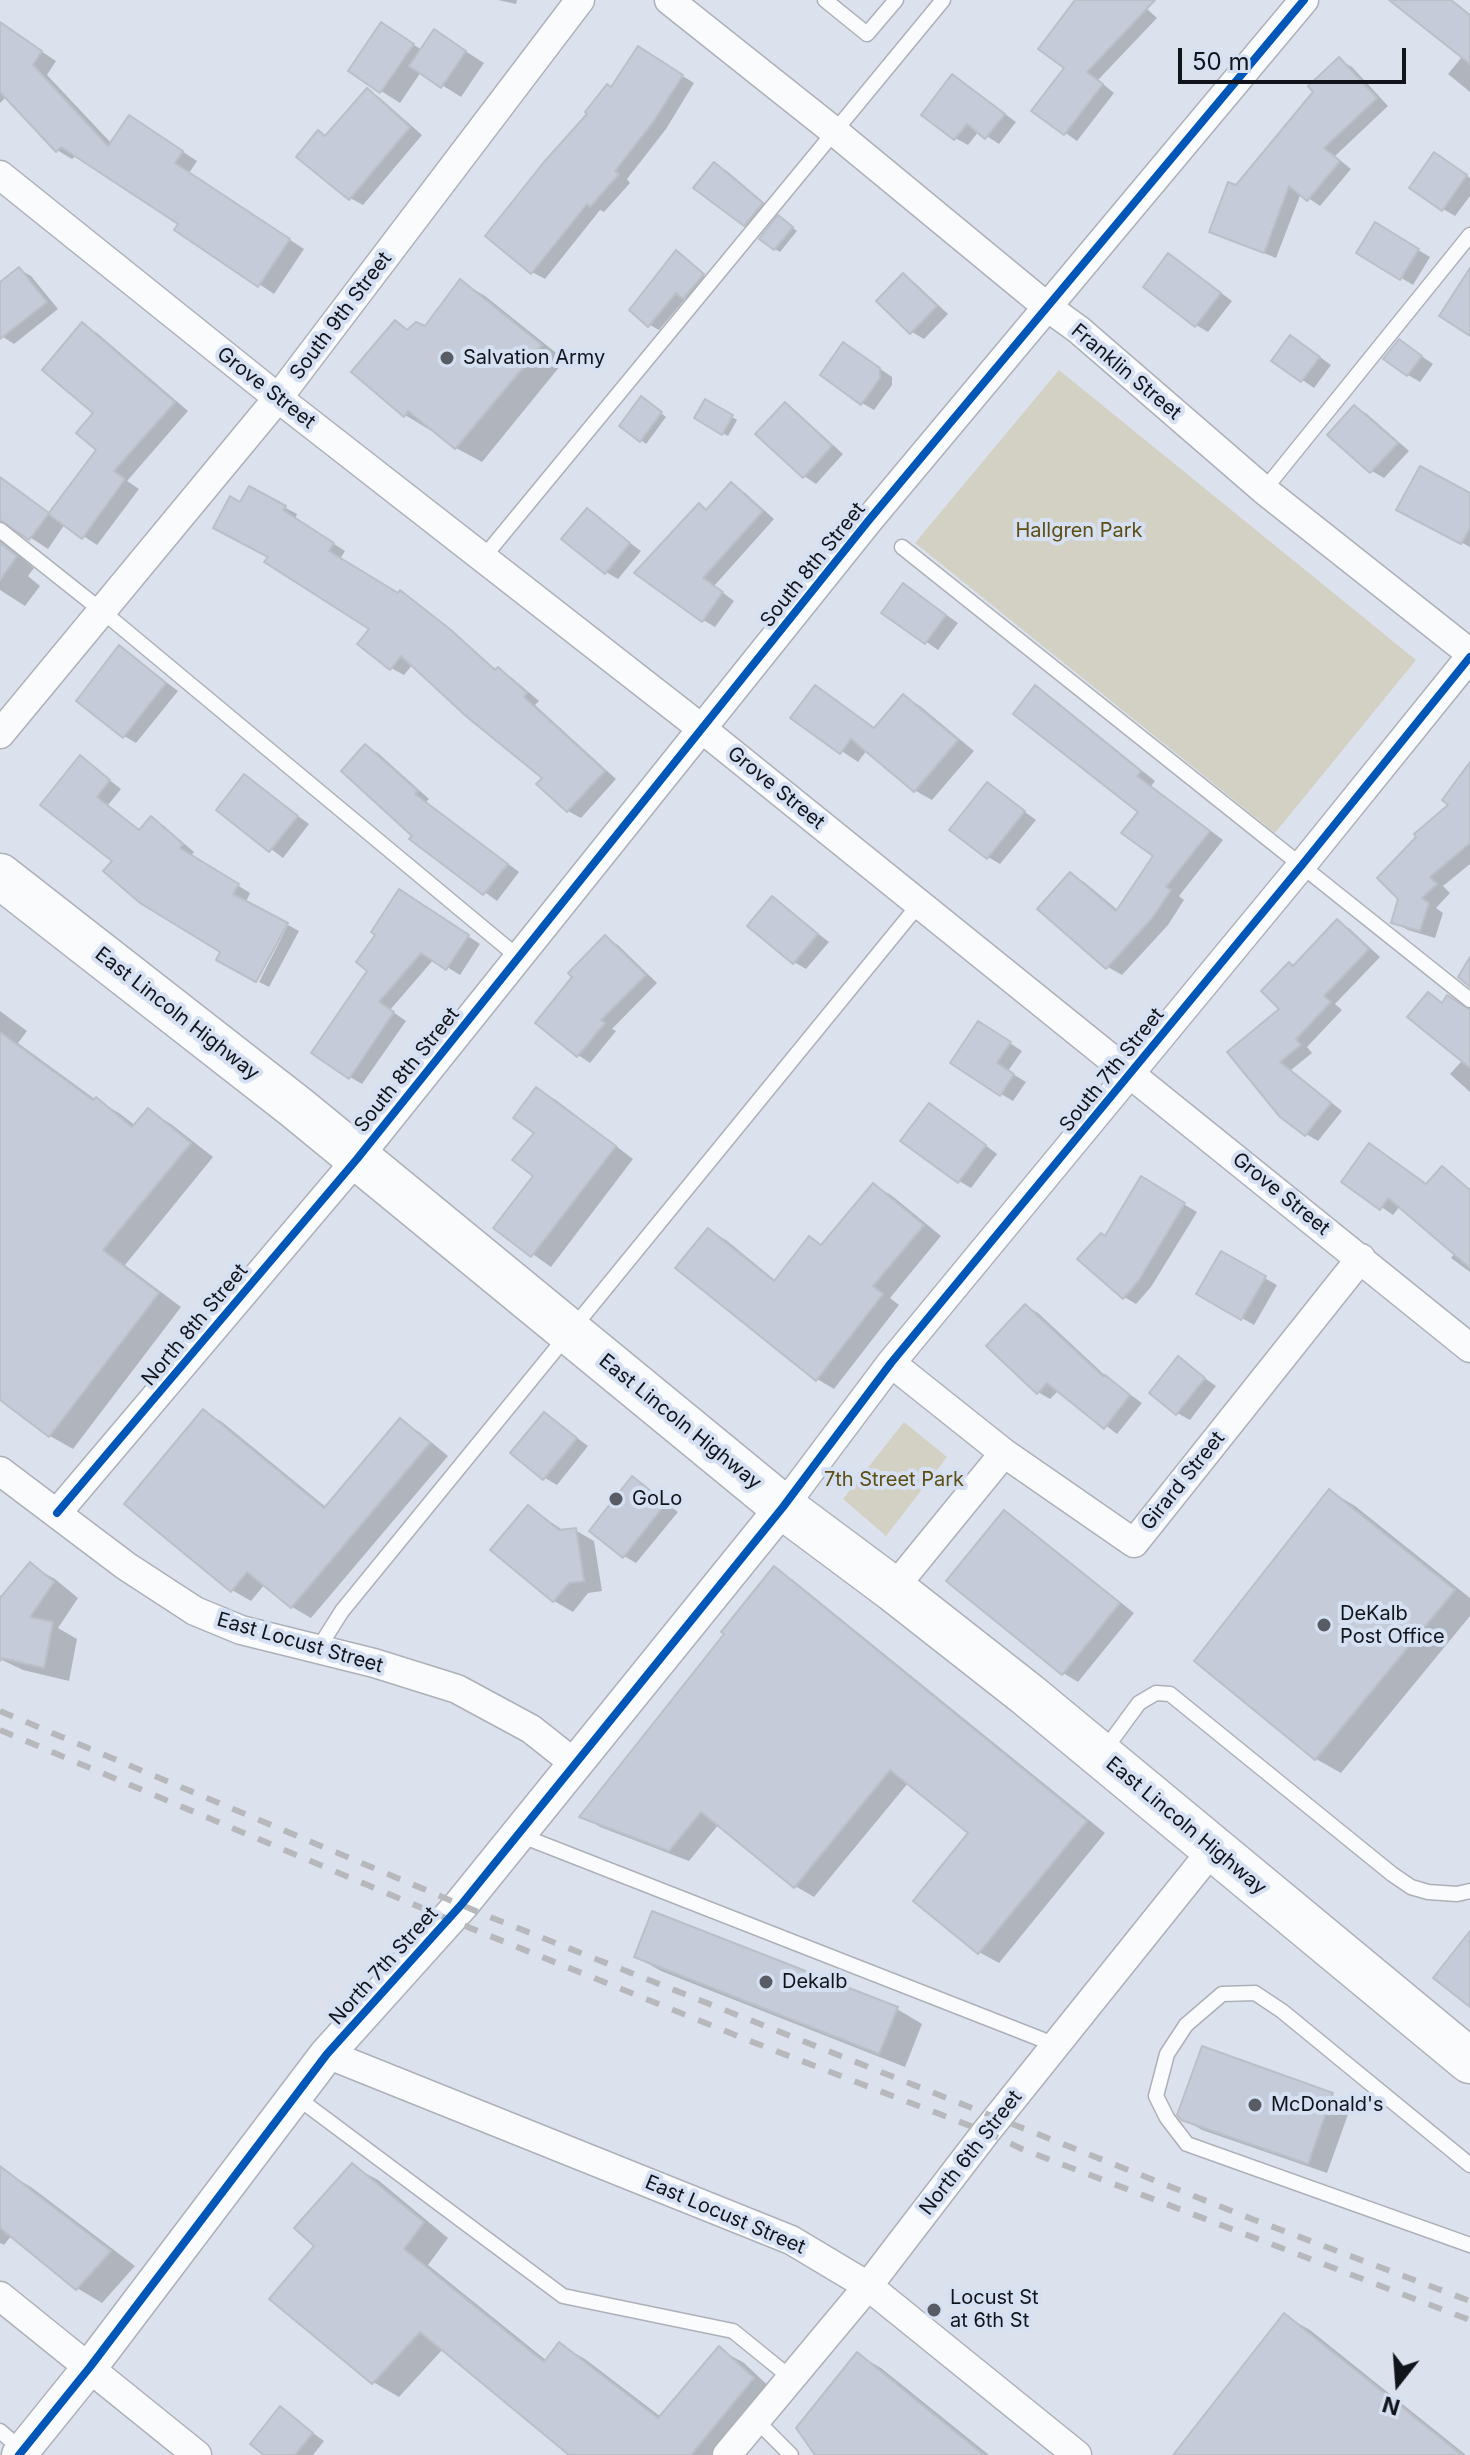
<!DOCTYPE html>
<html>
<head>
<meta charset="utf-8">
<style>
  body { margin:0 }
  #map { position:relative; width:1470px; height:2455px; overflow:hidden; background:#dce2ed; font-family:Inter,sans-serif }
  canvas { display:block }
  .north { position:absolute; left:1358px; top:2343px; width:80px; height:80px; -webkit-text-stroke:6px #d6e0f3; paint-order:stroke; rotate:197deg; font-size:22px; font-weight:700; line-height:32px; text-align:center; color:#11141b }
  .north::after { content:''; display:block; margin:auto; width:28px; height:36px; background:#11141b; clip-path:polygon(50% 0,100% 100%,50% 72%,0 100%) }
  .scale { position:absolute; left:1178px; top:48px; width:228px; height:36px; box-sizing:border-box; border:4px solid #11141b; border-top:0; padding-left:10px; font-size:24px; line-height:28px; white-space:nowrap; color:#11141b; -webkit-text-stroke:6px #d6e0f3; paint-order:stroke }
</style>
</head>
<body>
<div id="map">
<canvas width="1470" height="2455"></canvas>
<div class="north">N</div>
<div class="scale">50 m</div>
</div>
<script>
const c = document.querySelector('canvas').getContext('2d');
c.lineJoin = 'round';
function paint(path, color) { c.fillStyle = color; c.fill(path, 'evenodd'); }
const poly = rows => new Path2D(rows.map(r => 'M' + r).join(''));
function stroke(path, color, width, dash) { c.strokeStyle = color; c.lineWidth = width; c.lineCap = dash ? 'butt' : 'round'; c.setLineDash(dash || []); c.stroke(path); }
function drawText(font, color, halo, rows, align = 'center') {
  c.font = font + ' Inter,sans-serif'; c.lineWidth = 8; c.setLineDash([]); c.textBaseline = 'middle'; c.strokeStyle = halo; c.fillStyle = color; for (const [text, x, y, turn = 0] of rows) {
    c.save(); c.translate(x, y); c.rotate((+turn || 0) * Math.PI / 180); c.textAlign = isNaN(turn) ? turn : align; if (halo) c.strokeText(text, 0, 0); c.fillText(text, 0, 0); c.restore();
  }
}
paint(poly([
  [1059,370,1416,660,1275,833,915,543],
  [904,1422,947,1457,886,1536,843,1499]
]), '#d3d0c4');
paint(poly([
  [498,0,517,0,516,4],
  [1077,0,1137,0,1157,18,1098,80,1114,93,1077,141,1034,111,1066,68],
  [0,24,56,61,47,75,112,144,144,126,197,161,189,173,304,249,274,294,177,229,181,223,77,155,72,159,57,150,7,96,0,103],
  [434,31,484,63,461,97,421,72,400,103,350,71,400,36,422,50],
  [1470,47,1470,92,1448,74],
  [650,56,694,83,666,129,627,179,630,183,604,212,600,210,545,279,532,272,612,89],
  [1339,60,1352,67,1388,106,1335,156,1351,169,1320,206,1301,193,1276,258,1211,231,1236,188],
  [965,84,1016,122,999,144,979,131,968,145,955,138],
  [368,91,380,98,422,135,363,205,350,198],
  [1447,162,1470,178,1470,196,1455,216,1443,209],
  [715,164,727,171,774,211,757,231,745,224],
  [784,221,797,231,780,252,775,249],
  [1376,225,1430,257,1413,285,1359,252],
  [677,252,710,282,693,303,686,298,659,330,650,325],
  [1181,263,1232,301,1208,332,1196,325],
  [19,269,31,276,58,309,14,344,0,335,0,284],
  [903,276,915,283,948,314,924,339,912,332],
  [460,281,485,296,565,360,482,462,456,448,432,428,430,430,405,415,354,372,395,323,409,331,426,328],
  [83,325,97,333,188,411,127,481,139,489,97,545,65,524,48,549,19,530,9,534,8,546,34,568,28,576,40,586,25,606,0,590,0,502,11,487,51,514,99,449],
  [1303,345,1331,365,1314,388,1274,360],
  [1411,349,1433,364,1420,382,1408,375],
  [856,352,892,377,892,385,874,410,862,403],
  [706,401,737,420,728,436,696,418],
  [647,402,666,417,646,444,641,440],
  [785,405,797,412,843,454,816,484,804,476],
  [1355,407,1367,414,1409,451,1384,478,1372,471,1330,435],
  [732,485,744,492,774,519,714,586,734,601,715,627,703,620,699,506,708,511],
  [250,489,297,514,295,519,345,551,340,559,399,595,401,593,413,600,498,671,511,677,539,701,535,705,616,779,581,818,568,811,539,784,545,778,413,664,404,675,391,668,372,628,270,556,241,505],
  [1470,495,1470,547,1411,516],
  [587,511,641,551,618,579,606,572],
  [915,593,958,623,938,650,884,612],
  [120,647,178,691,136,743,124,736],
  [815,688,876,729,903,696,920,706,974,751,932,800,916,791,867,750,858,762,793,718],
  [1035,688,1050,696,1155,781,1151,786,1223,840,1179,896,1184,900,1168,925,1122,975,1108,967,1070,874,1084,882,1119,911,1156,855,1140,812],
  [366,746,378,753,429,799,426,802,519,872,497,901,412,839,415,836],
  [81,758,121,789,108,805,141,831,152,819,164,826,194,852,191,856,250,893,223,951,114,861],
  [1470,765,1470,864,1443,886,1450,893,1436,908,1443,913,1435,938,1408,930,1393,922],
  [245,777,309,824,283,858,219,810],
  [987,784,1036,820,1000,864,988,857],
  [772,898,829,942,806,969,794,962],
  [412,899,480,944,460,975,434,959,390,1010,406,1021,362,1084,350,1077,370,971],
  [1338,922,1350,929,1380,957,1335,1004,1342,1010,1307,1047,1312,1053,1291,1070,1342,1111,1318,1141,1306,1134,1230,1052,1282,1009,1294,967],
  [288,925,299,931,269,987,259,982],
  [605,938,618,945,657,983,612,1029,616,1031,590,1063,578,1055,575,977],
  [0,1011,27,1031,18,1043,96,1100,119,1113,136,1126,148,1110,171,1124,213,1157,125,1265,181,1307,73,1449,50,1436,0,1398],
  [990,1030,1022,1051,1008,1071,1026,1082,1013,1101,1001,1094],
  [1470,1052,1470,1092,1450,1074],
  [537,1089,556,1100,633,1159,551,1267,496,1228,536,1176],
  [942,1112,997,1154,971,1188,959,1181],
  [1442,1169,1470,1189,1470,1272,1451,1258,1455,1253,1400,1206,1393,1215,1344,1181,1427,1186],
  [1141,1179,1197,1212,1151,1287,1136,1304,1124,1297,1106,1238],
  [873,1185,891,1195,941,1236,890,1298,899,1305,834,1389,817,1379,708,1230,726,1240,776,1281,823,1246],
  [1222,1254,1277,1285,1254,1325,1199,1293],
  [1026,1306,1038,1313,1110,1380,1142,1403,1117,1434,1059,1390,1050,1399,1038,1392],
  [1178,1359,1216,1386,1190,1420,1177,1413],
  [203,1411,222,1422,327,1508,400,1421,419,1432,448,1456,311,1618,292,1607,265,1584,251,1601,232,1590],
  [545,1414,588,1446,557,1485,545,1478],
  [633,1479,678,1512,636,1563,624,1556],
  [1330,1491,1355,1506,1470,1598,1470,1616,1341,1773,1316,1759],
  [529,1507,564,1531,575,1530,594,1541,602,1591,588,1593,573,1612,554,1601,493,1550],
  [1004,1512,1019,1521,1134,1613,1078,1682,1063,1673,949,1581],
  [30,1565,55,1579,78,1598,58,1628,77,1639,69,1681,23,1670,0,1659,0,1595,3,1597],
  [774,1569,793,1580,1105,1833,999,1963,979,1952,971,1833,909,1782,814,1897,795,1886,719,1824,689,1861,600,1827,582,1816,726,1633],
  [636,1957,897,2009,922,2024,905,2067,661,1971],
  [1203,2049,1332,2095,1351,2106,1327,2173,1202,2130,1182,2118],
  [352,2166,378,2180,448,2238,428,2265,547,2361,560,2345,585,2359,661,2417,719,2349,744,2363,777,2394,728,2455,572,2455,443,2349,399,2397,373,2382,316,2245],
  [0,2169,31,2187,135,2266,102,2303,77,2288,12,2235,4,2245,0,2243],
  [1285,2316,1310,2330,1466,2455,1175,2455],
  [858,2355,881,2368,989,2455,817,2455],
  [280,2409,324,2441,313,2455,267,2455]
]), '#0003');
const building = poly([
  [1075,0,1155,0,1087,72,1103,84,1064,135,1031,111,1064,68,1038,49,1075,0],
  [1389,0,1451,0,1470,15,1470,64,1389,0],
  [0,22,42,51,33,65,108,146,129,115,183,151,175,163,290,239,258,287,174,230,178,224,61,147,56,152,0,92,0,22],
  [381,22,414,44,380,93,348,71,381,22],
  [434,29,466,51,441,88,409,66,434,29],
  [638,46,683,75,653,122,615,171,619,174,590,207,587,204,531,274,485,236,544,162,587,114,585,112,607,84,611,87,638,46],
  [1339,57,1377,98,1324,148,1340,161,1307,201,1289,186,1264,253,1209,232,1228,182,1236,185,1313,92,1308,86,1339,57],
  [952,74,1005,114,985,139,967,124,954,140,921,115,952,74],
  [367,88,410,127,349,200,296,157,318,130,325,136,367,88],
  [1434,152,1467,175,1442,211,1409,188,1434,152],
  [714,162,763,203,744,226,693,188,714,162],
  [778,215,793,227,774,250,759,239,778,215],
  [1375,222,1419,249,1400,280,1356,253,1375,222],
  [676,250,704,274,683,299,676,293,648,327,629,310,676,250],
  [1168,253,1221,293,1195,327,1143,287,1168,253],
  [19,267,47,302,0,339,0,282,19,267],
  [1470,268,1470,336,1439,316,1470,268],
  [903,273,937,306,910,334,876,301,903,273],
  [460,279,542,345,455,449,408,411,404,417,351,372,395,320,407,330,416,322,425,326,460,279],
  [82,322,175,402,114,471,125,479,82,539,48,514,96,450,76,433,93,413,42,370,82,322],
  [1290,335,1320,357,1301,382,1271,361,1290,335],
  [1399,339,1422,356,1407,376,1383,359,1399,339],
  [843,342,880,368,880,378,861,405,820,375,843,342],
  [641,396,662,412,640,442,619,426,641,396],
  [705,399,733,415,722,435,694,418,705,399],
  [785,402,832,446,803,478,755,434,785,402],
  [1354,405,1398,443,1370,473,1327,435,1354,405],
  [1420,466,1470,493,1470,528,1461,544,1396,510,1420,466],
  [0,477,49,513,29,540,0,520,0,477],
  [731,482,763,511,703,578,723,592,702,622,634,573,699,503,706,510,731,482],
  [249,486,286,506,283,510,334,543,329,551,398,593,400,590,451,630,495,670,498,667,527,693,524,697,605,771,567,812,536,784,542,778,467,717,401,656,390,670,357,644,369,629,264,562,268,557,213,528,230,496,240,502,249,486],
  [587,508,630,543,605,574,561,539,587,508],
  [0,543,17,556,0,580,0,543],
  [903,583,946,615,925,644,881,613,903,583],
  [119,645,166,683,123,738,76,701,119,645],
  [815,685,874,728,903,694,958,740,914,792,851,739,840,754,790,718,815,685],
  [1035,685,1141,771,1137,776,1210,831,1166,887,1171,890,1153,917,1106,969,1037,909,1070,872,1116,911,1153,856,1121,833,1138,812,1013,714,1035,685],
  [365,744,418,791,415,794,508,864,483,895,409,839,412,836,341,771,365,744],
  [80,755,110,780,97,797,139,830,151,816,183,844,180,848,239,884,233,894,288,923,256,982,216,960,220,952,140,903,103,871,112,861,40,805,80,755],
  [1470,762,1470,843,1430,877,1437,884,1422,898,1429,903,1420,931,1391,923,1398,899,1377,878,1416,837,1414,834,1448,805,1442,800,1470,762],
  [244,774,298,816,269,852,216,810,244,774],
  [987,782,1025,811,987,859,949,830,987,782],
  [399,889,469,935,446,970,421,953,379,1002,394,1012,349,1079,311,1053,367,971,356,962,375,935,371,932,399,889],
  [772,896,818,934,793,964,747,926,772,896],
  [1337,919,1369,949,1324,996,1331,1002,1296,1039,1301,1045,1280,1062,1331,1103,1305,1136,1280,1117,1227,1052,1279,1009,1261,991,1289,962,1293,966,1337,919],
  [605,935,646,975,601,1020,605,1023,577,1057,535,1023,572,977,568,973,605,935],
  [1470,957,1470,987,1458,977,1470,957],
  [1428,992,1442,1003,1447,995,1470,1010,1470,1068,1407,1017,1428,992],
  [978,1021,1011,1042,997,1063,1014,1074,1000,1096,950,1063,978,1021],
  [0,1032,93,1100,96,1097,132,1127,148,1108,191,1143,103,1250,159,1293,49,1437,0,1400,0,1032],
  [536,1087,616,1146,531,1257,493,1228,533,1176,512,1160,534,1133,513,1118,536,1087],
  [929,1103,986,1145,958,1183,900,1141,929,1103],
  [1369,1143,1426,1184,1442,1166,1470,1190,1470,1268,1388,1198,1380,1210,1341,1182,1369,1143],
  [1141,1176,1185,1203,1139,1280,1123,1299,1077,1259,1101,1233,1105,1236,1141,1176],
  [873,1183,924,1225,873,1286,883,1294,816,1381,675,1268,708,1228,774,1281,809,1236,821,1245,873,1183],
  [1221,1251,1266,1276,1241,1320,1196,1294,1221,1251],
  [1025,1304,1104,1377,1105,1375,1130,1395,1104,1429,1047,1383,1037,1394,986,1346,1025,1304],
  [1178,1356,1205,1378,1176,1415,1149,1393,1178,1356],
  [203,1409,324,1508,400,1418,430,1443,291,1608,247,1572,231,1592,124,1504,203,1409],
  [544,1412,577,1438,543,1480,510,1453,544,1412],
  [632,1476,666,1503,623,1558,589,1531,632,1476],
  [1329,1489,1455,1590,1315,1760,1194,1661,1329,1489],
  [528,1505,559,1530,576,1528,584,1581,569,1583,553,1602,490,1550,528,1505],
  [1004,1510,1120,1603,1062,1675,946,1581,1004,1510],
  [30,1562,54,1582,30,1617,53,1622,44,1668,2,1658,0,1661,0,1598,30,1562],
  [774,1566,1087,1821,978,1954,913,1901,968,1833,890,1770,794,1888,701,1812,669,1851,579,1817,724,1634,721,1632,774,1566],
  [652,1911,898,2007,879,2054,634,1957,652,1911],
  [1470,1931,1470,2007,1433,1978,1470,1931],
  [1202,2046,1333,2093,1308,2164,1181,2120,1177,2115,1202,2046],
  [352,2163,424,2222,404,2249,544,2362,559,2342,658,2418,719,2346,754,2378,691,2455,569,2455,420,2332,372,2384,269,2299,314,2246,294,2228,352,2163],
  [0,2166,111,2251,76,2290,0,2228,0,2166],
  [1284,2313,1462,2455,1173,2455,1284,2313],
  [857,2352,984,2455,815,2455,796,2428,857,2352],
  [280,2406,313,2433,295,2455,264,2455,250,2444,280,2406]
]);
paint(building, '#c5cbd9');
stroke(building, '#bbbfc8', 2);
const service = poly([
  [825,0,867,34,896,0],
  [1264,490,1470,235],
  [0,530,102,611,518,957],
  [902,547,1470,1000],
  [483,558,943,0],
  [318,1649,342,1611,920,903],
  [1103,1752,1139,1703,1156,1693,1170,1694,1392,1874,1411,1887,1428,1892,1457,1894,1470,1891],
  [517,1834,1056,2045],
  [295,2096,563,2296,733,2331,791,2378],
  [1470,2165,1282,2011,1255,1993,1222,1994,1186,2025,1167,2054,1156,2096,1167,2118,1187,2144,1470,2245],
  [756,2420,791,2455],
  [0,2431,22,2450]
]);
const minor = poly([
  [669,0,835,132,1046,306,1079,330,1264,490,1470,653],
  [0,175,278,398,701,728,1470,1348],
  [0,734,278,398,580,0],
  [891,1363,1004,1453,1134,1543,1361,1258],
  [0,1471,126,1566,195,1611,241,1630,374,1663,457,1689,531,1729,574,1763],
  [783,1507,891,1363,1302,865,1470,657],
  [57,1513,357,1159,869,520,1304,0],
  [893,1589,1004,1453],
  [327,2054,791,2240,868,2286,1077,2455],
  [0,2296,197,2455],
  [727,2455,868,2286,986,2132,1213,1849]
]);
const tertiary = poly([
  [19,2455,90,2367,327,2054,461,1905,783,1507]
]);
const primary = poly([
  [0,876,297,1108,783,1507,893,1589,1028,1695,1470,2061]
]);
stroke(service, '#acb0b8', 17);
stroke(minor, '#acb0b8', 31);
stroke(tertiary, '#acb0b8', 37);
stroke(primary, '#acb0b8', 47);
stroke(service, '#fafbfc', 14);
stroke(minor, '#fafbfc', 28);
stroke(tertiary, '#fafbfc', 34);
stroke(primary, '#fafbfc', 44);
stroke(poly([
  [0,1711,490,1917,1252,2219,1470,2301],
  [0,1730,448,1919,750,2041,986,2132,1022,2149,1470,2320]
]), '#b7b8bb', 6, [14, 14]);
stroke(poly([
  [57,1513,357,1159,869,520,1304,0],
  [19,2455,90,2367,327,2054,461,1905,783,1507,891,1363,1302,865,1470,657]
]), '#0057b8', 8);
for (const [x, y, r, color] of [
  [447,358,8,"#585c64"],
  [616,1499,8,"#585c64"],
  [1324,1625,8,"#585c64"],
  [766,1982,8,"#585c64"],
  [1255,2105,8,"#585c64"],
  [934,2310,8,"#585c64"]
]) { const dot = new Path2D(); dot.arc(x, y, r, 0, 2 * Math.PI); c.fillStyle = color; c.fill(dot); stroke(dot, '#d6e0f3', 3); }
drawText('20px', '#11141b', '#d6e0f3', [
  ["South 9th Street",341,316,-53],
  ["Franklin Street",1126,372,40],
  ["Grove Street",266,388,38],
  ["South 8th Street",813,565,-51],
  ["Grove Street",776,788,39],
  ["East Lincoln Highway",177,1014,38],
  ["South 8th Street",407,1070,-51],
  ["South 7th Street",1112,1070,-51],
  ["Grove Street",1281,1194,39],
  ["North 8th Street",195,1325,-50],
  ["East Lincoln Highway",680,1422,39],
  ["Girard Street",1183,1481,-51],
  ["East Locust Street",300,1643,16],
  ["East Lincoln Highway",1186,1826,40],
  ["North 7th Street",384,1966,-48],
  ["North 6th Street",971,2153,-52],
  ["East Locust Street",725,2215,23]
]);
drawText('20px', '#11141b', '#d6e0f3', [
  ["Salvation Army",463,358],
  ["GoLo",632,1499],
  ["DeKalb",1340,1614],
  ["Post Office",1340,1637],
  ["Dekalb",782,1982],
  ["McDonald's",1271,2105],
  ["Locust St",950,2298],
  ["at 6th St",950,2321]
], 'left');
drawText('20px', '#5e4e12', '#d6e0f3', [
  ["Hallgren Park",1079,531],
  ["7th Street Park",894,1480]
]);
</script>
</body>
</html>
